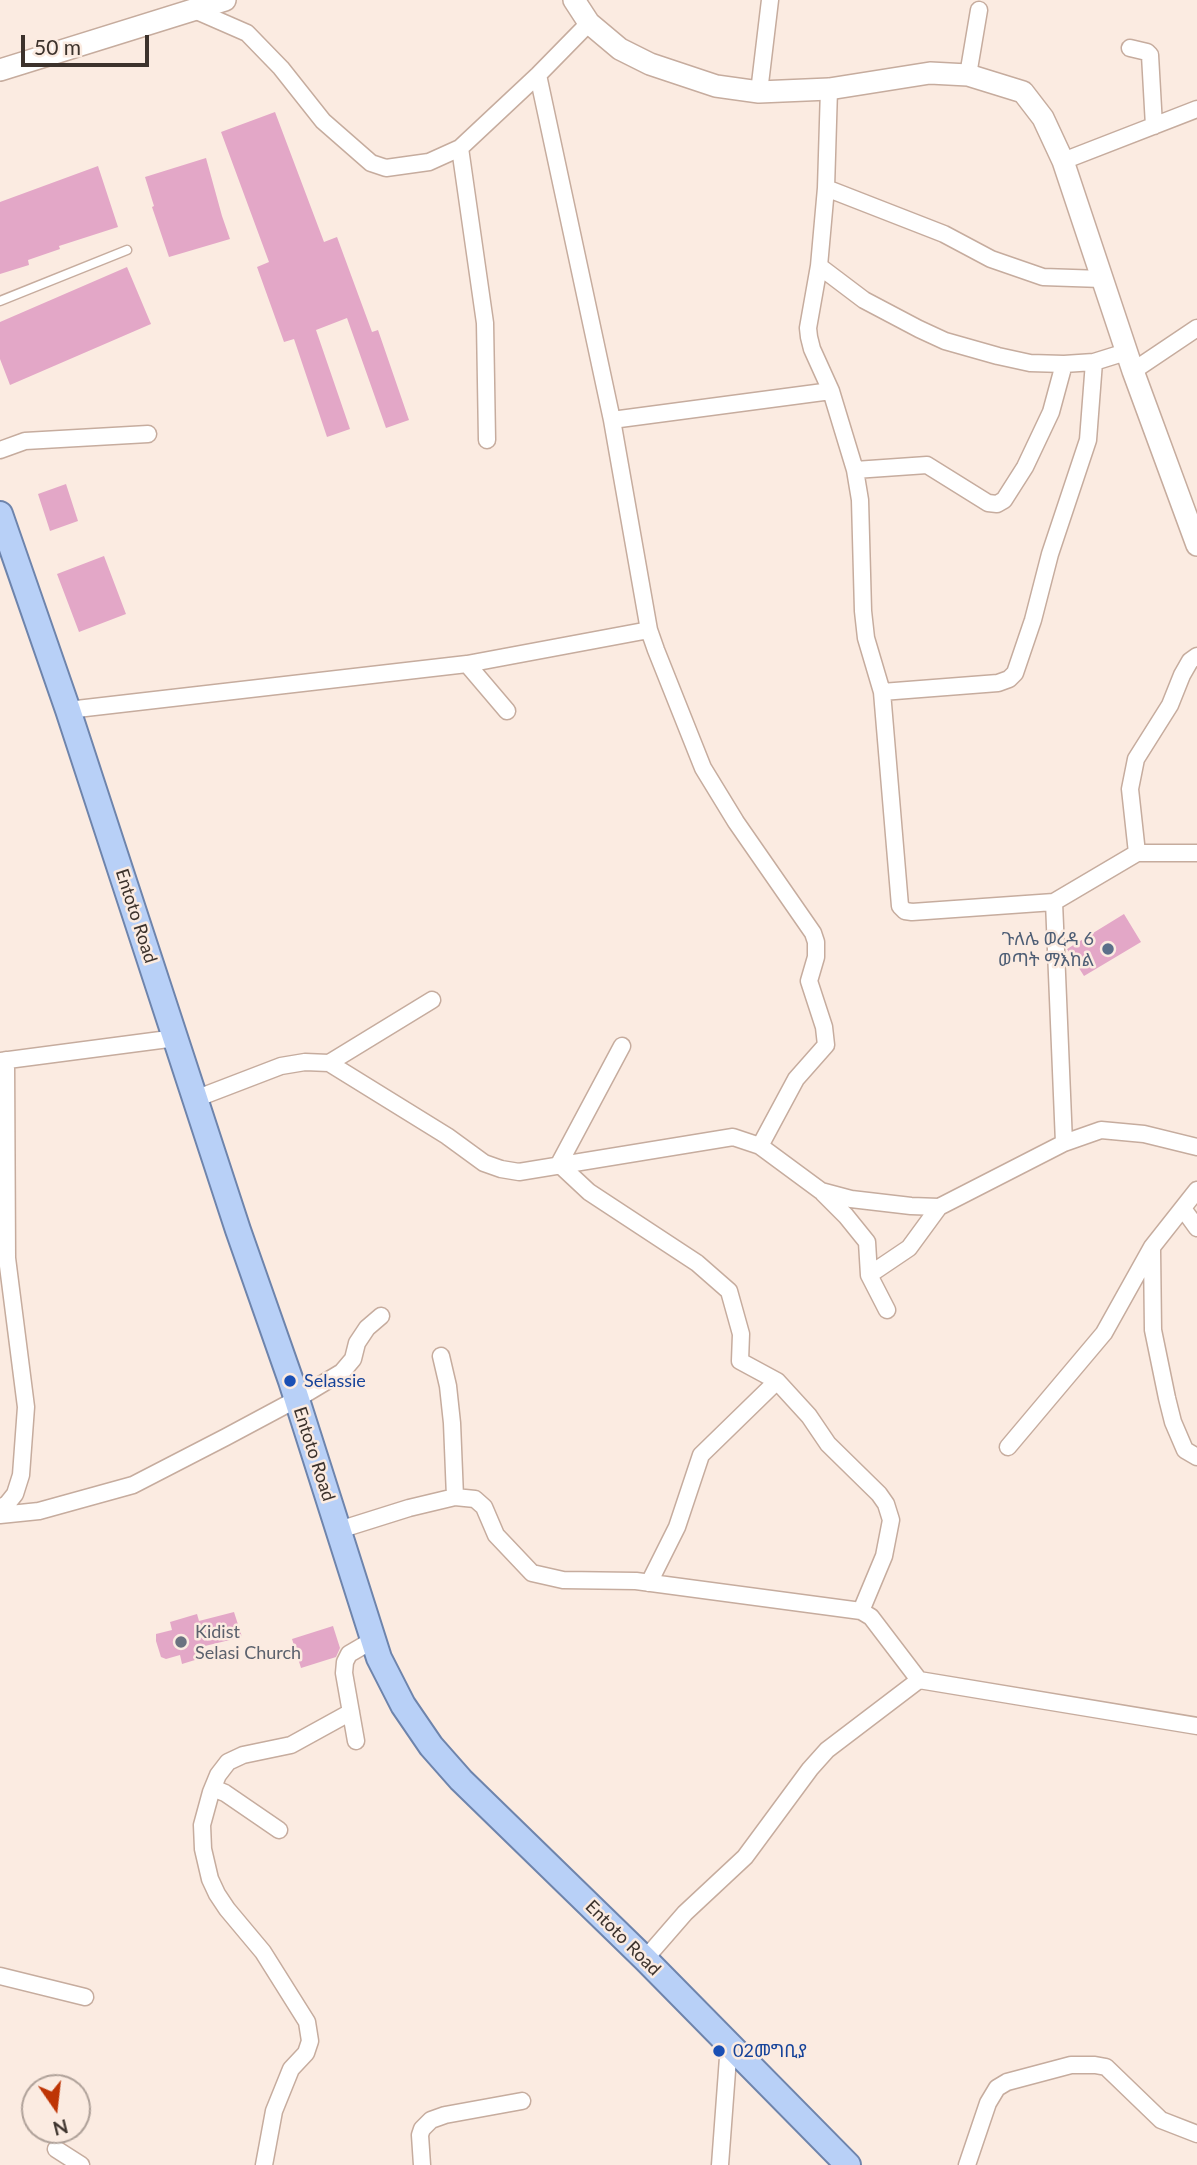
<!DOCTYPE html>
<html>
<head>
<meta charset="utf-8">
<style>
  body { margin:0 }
  #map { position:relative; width:1197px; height:2165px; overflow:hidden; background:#fbebe1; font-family:Lato,sans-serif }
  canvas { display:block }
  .north { position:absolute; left:21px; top:2074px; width:70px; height:70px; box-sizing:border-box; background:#fbebe1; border:2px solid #afa199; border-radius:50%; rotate:166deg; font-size:19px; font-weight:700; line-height:28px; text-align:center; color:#3c322c }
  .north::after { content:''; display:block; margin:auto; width:24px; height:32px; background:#be3505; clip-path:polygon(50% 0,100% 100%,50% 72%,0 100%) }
  .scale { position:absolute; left:21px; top:35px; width:128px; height:32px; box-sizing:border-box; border:4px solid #3c322c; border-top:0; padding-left:9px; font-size:21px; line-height:24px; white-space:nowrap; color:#3c322c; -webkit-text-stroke:5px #fbebe1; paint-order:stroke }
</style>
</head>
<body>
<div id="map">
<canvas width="1197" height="2165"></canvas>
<div class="north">N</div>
<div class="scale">50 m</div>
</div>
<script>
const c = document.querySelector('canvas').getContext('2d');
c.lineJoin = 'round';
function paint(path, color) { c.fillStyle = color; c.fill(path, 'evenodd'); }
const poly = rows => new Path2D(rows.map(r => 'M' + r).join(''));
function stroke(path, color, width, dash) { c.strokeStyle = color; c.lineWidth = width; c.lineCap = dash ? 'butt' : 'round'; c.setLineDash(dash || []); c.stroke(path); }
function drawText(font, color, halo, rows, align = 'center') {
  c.font = font + ' Lato,"Noto Sans Ethiopic",sans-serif'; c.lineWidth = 5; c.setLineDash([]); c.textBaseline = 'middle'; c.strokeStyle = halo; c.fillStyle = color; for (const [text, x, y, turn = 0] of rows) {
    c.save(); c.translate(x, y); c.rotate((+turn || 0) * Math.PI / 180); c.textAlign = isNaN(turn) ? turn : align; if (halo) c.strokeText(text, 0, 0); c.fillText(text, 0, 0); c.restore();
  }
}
paint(poly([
  [275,112,324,242,337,237,372,332,378,330,409,420,386,428,347,318,316,330,350,429,327,437,294,339,284,342,257,267,269,262,221,132],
  [206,158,222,216,230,239,169,257,152,207,154,206,145,177],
  [98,166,118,227,59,246,60,249,28,260,29,265,0,274,0,202],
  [127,267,151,324,10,385,0,359,0,322],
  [66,484,78,521,50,531,38,494],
  [104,556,126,614,79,632,57,574],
  [1124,914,1141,942,1084,976,1067,949],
  [234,1612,242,1637,205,1646,208,1656,182,1664,180,1655,166,1659,161,1657,156,1641,156,1634,172,1630,170,1622,197,1614,199,1621],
  [333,1626,340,1648,336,1657,301,1668,292,1639]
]), '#e3a7c7');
const lane = poly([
  [0,301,127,250]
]);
const street = poly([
  [192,9,247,33,281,68,323,121,371,163,386,168,429,162,460,148,538,75,589,23],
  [1130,48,1147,52,1150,55,1154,126],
  [538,75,612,420,649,630,656,650,703,768,736,822,813,933,816,942,816,957,809,981,824,1027,826,1045,796,1079,760,1146],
  [968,75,979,10],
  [829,89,826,188,819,266,808,328,809,337,812,349,831,391,855,470,860,500,863,611,866,638,882,692,900,906,905,911,912,912,1054,902,1137,853,1197,853],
  [759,92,770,0],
  [460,148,485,323,487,440],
  [1063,161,1197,109],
  [826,188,944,234,991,259,1043,277,1102,279],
  [819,266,864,300,919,329,945,341,998,356,1030,363,1064,364,1094,362,1126,352],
  [1133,371,1197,328],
  [612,420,831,391],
  [0,450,25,441,148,434],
  [855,470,927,465,988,503,997,504,1004,500,1025,467,1051,412,1064,364],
  [467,664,507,711],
  [882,692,998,683,1009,679,1015,673,1033,620,1050,554,1088,440,1094,362],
  [68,710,467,664,649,630],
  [1137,853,1130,789,1136,759,1170,705,1182,675,1190,661,1197,656],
  [1054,902,1064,1143],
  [622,1046,559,1164,589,1192,697,1263,729,1291,741,1334,740,1361,777,1381,809,1416,828,1444,879,1494,886,1504,891,1520,884,1556,861,1611],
  [0,1061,176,1038],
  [329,1063,432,1000],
  [195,1099,281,1066,305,1062,329,1063,447,1136,484,1163,501,1169,519,1172,733,1137,760,1146,821,1191,851,1199,911,1206,939,1207,1064,1143,1101,1130,1144,1134,1197,1147],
  [823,1193,846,1216,867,1242,869,1275,887,1310],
  [1184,1210,1197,1228],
  [1152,1250,1153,1330,1167,1398,1173,1422,1185,1450,1197,1457],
  [869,1275,909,1248,939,1207],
  [441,1356,448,1386,452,1423,455,1497],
  [1008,1447,1104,1333,1152,1247,1197,1190],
  [0,1508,7,1504,15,1494,21,1475,26,1407,7,1258,6,1060],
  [0,1515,39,1511,133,1485,226,1437,297,1399,342,1372,353,1359,357,1343,367,1328,381,1316],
  [339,1530,409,1508,455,1497,475,1499,484,1507,496,1535,532,1573,563,1580,636,1581,861,1611,871,1617,919,1680],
  [649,1583,677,1527,701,1455,777,1381],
  [356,1741,344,1673,345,1662,349,1654,373,1640],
  [213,1788,225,1793,279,1830],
  [645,1959,685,1913,745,1857,810,1769,827,1750,919,1680,1197,1726],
  [0,1976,85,1997],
  [56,2149,81,2165],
  [264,2165,274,2111,291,2069,306,2053,310,2041,307,2022,263,1952,227,1909,217,1894,210,1879,203,1849,202,1825,211,1792,218,1775,228,1762,243,1755,291,1745,351,1712],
  [422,2165,420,2135,422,2129,431,2120,445,2115,522,2101],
  [720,2165,729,2044],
  [967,2165,988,2103,997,2088,1007,2082,1071,2065,1095,2065,1106,2067,1161,2120,1197,2134]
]);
const secondary = poly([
  [574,0,589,23,620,49,650,64,716,86,759,92,829,89,930,73,968,75,1023,92,1043,118,1063,161,1133,371,1197,545],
  [0,70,225,0]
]);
const primary = poly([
  [0,514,68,710,238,1230,291,1381,379,1658,403,1705,431,1746,461,1780,645,1959,848,2165]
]);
stroke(lane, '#c6ac9e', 11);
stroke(street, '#c6ac9e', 19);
stroke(secondary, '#c6ac9e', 24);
stroke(primary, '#6e84ac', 28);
stroke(lane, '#fff', 8);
stroke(street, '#fff', 16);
stroke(secondary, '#fff', 21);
stroke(primary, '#b8d0f7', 24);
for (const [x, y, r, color] of [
  [1108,949,7,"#5c6f8a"],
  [290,1381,7,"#1a4fb4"],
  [181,1642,7,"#6b7280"],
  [719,2051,7,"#1a4fb4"]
]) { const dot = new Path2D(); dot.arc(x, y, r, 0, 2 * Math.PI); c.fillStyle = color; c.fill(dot); stroke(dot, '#fbebe1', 2.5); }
drawText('18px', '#3c322c', '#fbebe1', [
  ["Entoto Road",136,916,72],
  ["Entoto Road",314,1454,72],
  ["Entoto Road",623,1938,45]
]);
drawText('18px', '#4e5e75', '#fbebe1', [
  ["ጉለሌ ወረዳ 6",1094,939],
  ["ወጣት ማእከል",1094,960]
], 'right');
drawText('18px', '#164399', '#fbebe1', [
  ["Selassie",304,1381],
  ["02መግቢያ",733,2051]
], 'left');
drawText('18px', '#5b616d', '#fbebe1', [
  ["Kidist",195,1632],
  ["Selasi Church",195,1653]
], 'left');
</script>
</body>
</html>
